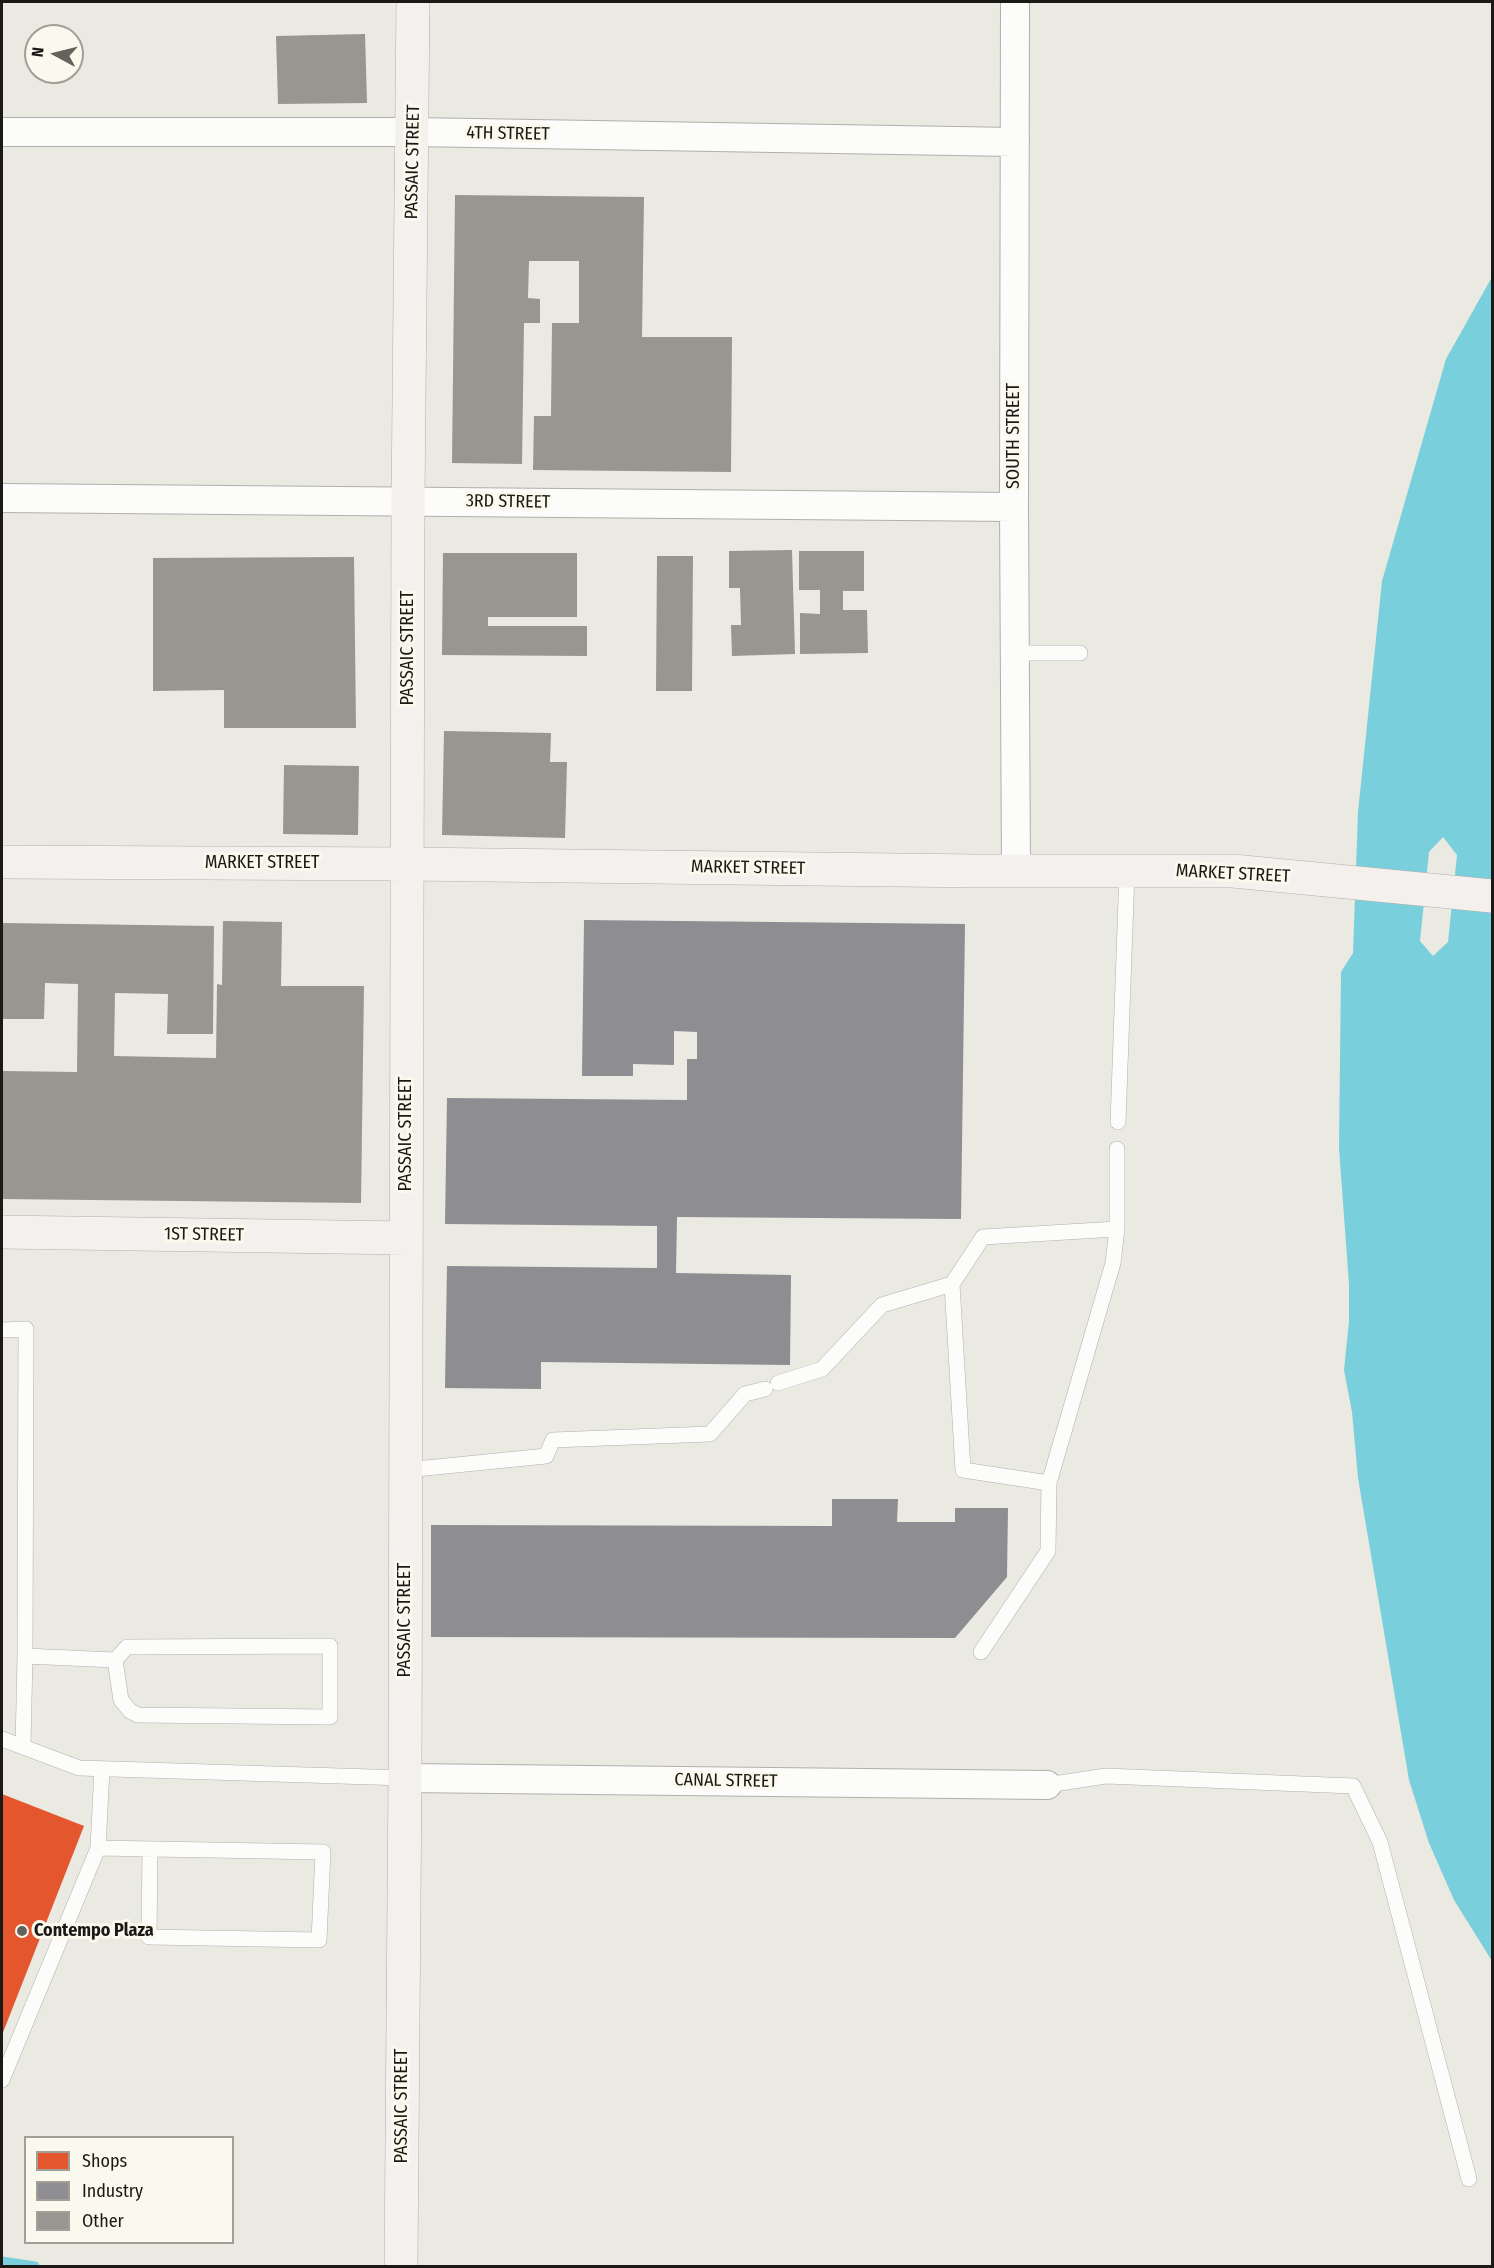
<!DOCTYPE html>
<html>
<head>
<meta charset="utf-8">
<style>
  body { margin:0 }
  #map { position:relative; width:1494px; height:2268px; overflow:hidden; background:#eae9e2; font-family:"Fira Sans Condensed",sans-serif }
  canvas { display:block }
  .frame { position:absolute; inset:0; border:3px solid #1a1915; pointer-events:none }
  .legend { position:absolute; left:24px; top:2136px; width:210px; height:108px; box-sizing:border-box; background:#fbf8ed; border:2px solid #a19f97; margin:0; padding:8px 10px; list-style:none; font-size:18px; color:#1a1915 }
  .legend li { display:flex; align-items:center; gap:12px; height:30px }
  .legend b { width:30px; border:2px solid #a19f97 }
  .north { position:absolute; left:24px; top:24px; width:60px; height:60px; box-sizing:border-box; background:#fbf8ed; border:2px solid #a19f97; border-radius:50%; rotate:277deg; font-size:16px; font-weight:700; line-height:24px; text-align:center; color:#1a1915 }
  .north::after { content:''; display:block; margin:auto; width:21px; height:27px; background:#63625d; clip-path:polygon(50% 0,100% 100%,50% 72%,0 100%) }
</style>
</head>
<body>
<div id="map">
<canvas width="1494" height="2268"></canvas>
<div class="frame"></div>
<ul class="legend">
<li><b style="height:16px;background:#e4572e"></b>Shops</li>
<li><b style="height:16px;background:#8d8d92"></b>Industry</li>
<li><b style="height:16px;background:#979691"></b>Other</li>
</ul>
<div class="north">N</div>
</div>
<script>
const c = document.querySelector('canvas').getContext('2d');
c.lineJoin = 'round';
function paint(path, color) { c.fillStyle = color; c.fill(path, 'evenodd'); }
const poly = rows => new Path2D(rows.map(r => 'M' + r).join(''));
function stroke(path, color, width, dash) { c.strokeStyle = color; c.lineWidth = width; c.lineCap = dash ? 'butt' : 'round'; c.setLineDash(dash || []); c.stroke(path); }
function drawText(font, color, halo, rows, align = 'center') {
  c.font = font + ' "Fira Sans Condensed",sans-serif'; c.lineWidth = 6; c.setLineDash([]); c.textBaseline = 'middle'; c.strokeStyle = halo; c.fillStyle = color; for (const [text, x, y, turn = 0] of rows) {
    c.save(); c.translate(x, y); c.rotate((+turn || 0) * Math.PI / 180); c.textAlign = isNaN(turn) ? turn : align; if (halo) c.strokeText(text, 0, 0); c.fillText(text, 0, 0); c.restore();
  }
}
paint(poly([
  [1492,277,1492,1961,1454,1900,1429,1843,1409,1780,1358,1478,1352,1412,1344,1370,1349,1321,1349,1284,1339,1148,1341,972,1353,953,1358,812,1382,581,1446,359],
  [1443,837,1457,855,1448,942,1433,956,1420,941,1429,852]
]), '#79cfdb');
paint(poly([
  [2,1794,84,1826,2,2035]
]), '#e4572e');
paint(poly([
  [584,920,965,924,961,1219,677,1217,676,1273,791,1275,790,1365,541,1362,541,1389,445,1388,447,1266,657,1268,657,1226,445,1224,447,1098,687,1100,687,1059,697,1059,697,1032,674,1031,674,1065,633,1064,633,1076,582,1076],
  [832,1499,898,1499,897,1522,955,1522,955,1508,1008,1508,1007,1577,955,1638,431,1637,431,1525,832,1526]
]), '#8d8d92');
stroke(poly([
  [2,2261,35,2266]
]), '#79cfdb', 9);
paint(poly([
  [365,34,367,103,278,104,276,36],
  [455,195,644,197,642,337,732,337,731,472,533,470,534,416,551,416,552,323,579,323,579,261,529,261,528,298,540,299,540,323,524,323,522,464,452,463],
  [792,550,795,654,732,656,731,625,741,625,740,588,729,588,729,551],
  [799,551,864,551,864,591,843,591,843,610,867,610,868,653,800,654,800,613,820,614,820,590,799,590],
  [443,553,577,553,577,617,488,617,488,626,587,626,587,656,442,655],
  [657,556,693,556,692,691,656,691],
  [354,557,356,728,224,728,224,690,153,691,153,558],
  [444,731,551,733,550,762,567,762,565,838,442,835],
  [284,765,359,766,358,835,283,834],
  [223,921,282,922,281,986,364,986,361,1203,2,1199,3,1071,77,1072,78,984,45,983,44,1019,2,1019,2,923,214,926,213,1034,167,1034,168,994,115,993,114,1056,216,1058,217,984,222,985]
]), '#979691');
const lane = poly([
  [1015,653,1080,653],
  [1118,1122,1127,871],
  [2,1330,26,1329,25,1656],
  [778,1383,822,1369,882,1305,952,1284],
  [406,1470,546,1456,553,1440,710,1434,745,1394,765,1389],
  [1049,1483,1113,1263,1117,1229],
  [981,1652,1048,1551,1049,1483,963,1470,952,1284,983,1237,1117,1229,1117,1149],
  [2,1739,79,1768,405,1778],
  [23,1747,25,1656,115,1660,127,1647,330,1646,330,1717,138,1715,130,1711,121,1700,115,1660],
  [1047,1785,1106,1776,1353,1786,1380,1842,1469,2179],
  [98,1848,323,1852,319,1940,149,1937,150,1849],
  [2,2080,98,1848,102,1769]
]);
const street = poly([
  [1015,2,1014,507,1016,871],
  [2,132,413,132,1015,142],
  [2,498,1014,507],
  [405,1778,1047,1785]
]);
const secondary = poly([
  [2,862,407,864,979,871,1233,871,1492,896],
  [2,1232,406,1238],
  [401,2266,405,1778,408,501,413,2]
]);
stroke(lane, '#b0afaa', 16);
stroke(street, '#b0afaa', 30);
stroke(secondary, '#b0afaa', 34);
stroke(lane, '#fcfcfb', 15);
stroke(street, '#fcfcfb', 28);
stroke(secondary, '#f4f0ee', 33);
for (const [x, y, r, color] of [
  [22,1931,6,"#63625d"]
]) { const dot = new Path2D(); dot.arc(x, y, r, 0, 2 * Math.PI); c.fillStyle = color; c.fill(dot); stroke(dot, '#fbf8ed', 2); }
drawText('18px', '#1a1915', '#fbf8ed', [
  ["4TH STREET",508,134,1],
  ["PASSAIC STREET",413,162,-89],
  ["SOUTH STREET",1014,436,-90],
  ["3RD STREET",508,502,1],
  ["PASSAIC STREET",408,648,-90],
  ["MARKET STREET",262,863],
  ["MARKET STREET",748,868,1],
  ["MARKET STREET",1233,874,3],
  ["PASSAIC STREET",406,1134,-90],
  ["1ST STREET",204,1235,1],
  ["PASSAIC STREET",405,1620,-90],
  ["CANAL STREET",726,1781,1],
  ["PASSAIC STREET",402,2106,-90]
]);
drawText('bold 18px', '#1a1915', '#fbf8ed', [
  ["Contempo Plaza",34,1931]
], 'left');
</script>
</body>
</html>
